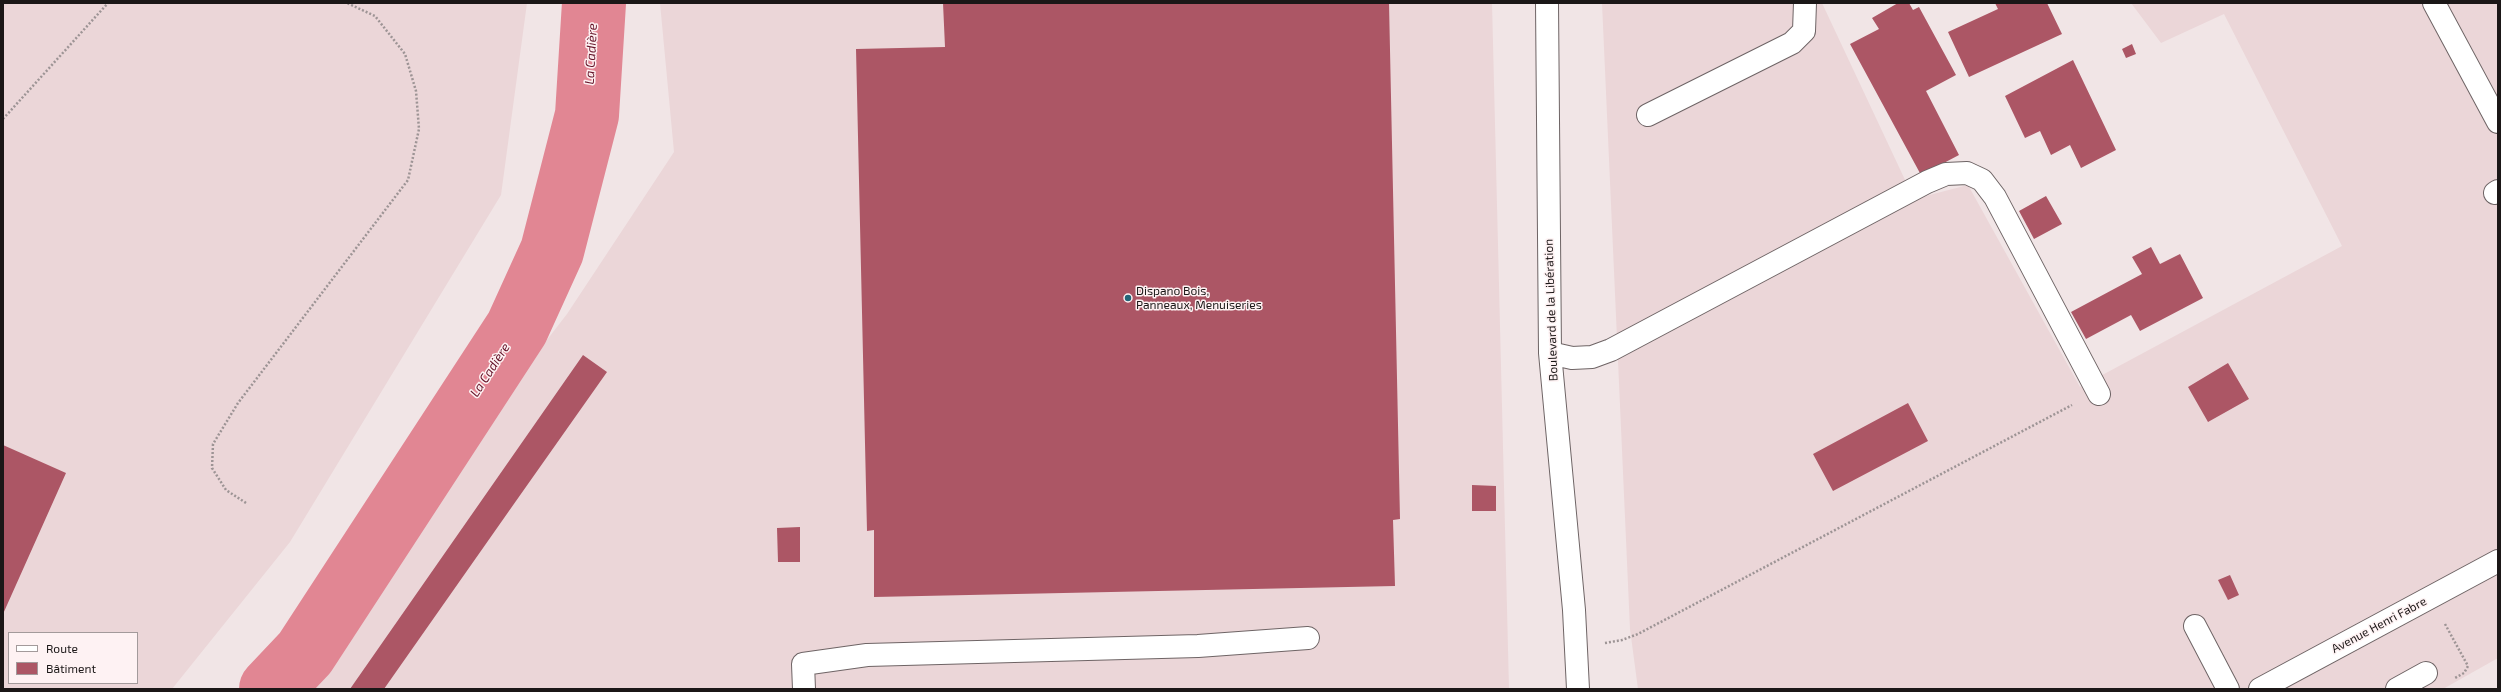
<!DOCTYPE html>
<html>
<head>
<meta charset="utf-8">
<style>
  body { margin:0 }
  #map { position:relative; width:2501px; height:692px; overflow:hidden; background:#f1e5e6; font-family:"Exo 2",sans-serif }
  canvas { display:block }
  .frame { position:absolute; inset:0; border:4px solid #1b1717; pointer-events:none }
  .legend { position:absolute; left:8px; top:632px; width:130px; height:52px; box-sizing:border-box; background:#fef2f3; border:1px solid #a39a9b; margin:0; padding:5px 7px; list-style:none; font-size:12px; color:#1b1717 }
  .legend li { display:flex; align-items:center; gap:8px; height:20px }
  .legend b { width:20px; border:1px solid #a39a9b }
</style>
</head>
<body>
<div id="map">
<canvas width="2501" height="692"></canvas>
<div class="frame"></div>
<ul class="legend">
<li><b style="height:5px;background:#fff"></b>Route</li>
<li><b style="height:11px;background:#ac5665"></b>Bâtiment</li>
</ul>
</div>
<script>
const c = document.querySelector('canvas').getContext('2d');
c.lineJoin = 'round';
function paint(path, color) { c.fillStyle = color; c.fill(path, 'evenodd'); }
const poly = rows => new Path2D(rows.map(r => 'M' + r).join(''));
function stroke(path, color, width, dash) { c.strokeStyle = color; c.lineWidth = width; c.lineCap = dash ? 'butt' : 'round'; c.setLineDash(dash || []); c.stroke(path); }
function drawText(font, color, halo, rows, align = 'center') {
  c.font = font + ' "Exo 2",sans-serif'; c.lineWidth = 3; c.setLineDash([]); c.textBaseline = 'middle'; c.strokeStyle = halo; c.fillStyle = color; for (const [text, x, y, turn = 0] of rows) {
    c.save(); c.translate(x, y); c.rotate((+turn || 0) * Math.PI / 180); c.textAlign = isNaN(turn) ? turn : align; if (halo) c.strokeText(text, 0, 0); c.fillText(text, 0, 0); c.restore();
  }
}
paint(poly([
  [3,3,527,3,501,195,290,542,172,689,3,689],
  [9,633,137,633,137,683,9,683],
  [660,3,1492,3,1509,689,277,689,567,314,674,152],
  [1602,3,1822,3,1914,199,1968,185,2080,387,2342,246,2224,14,2161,43,2131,3,2498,3,2498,658,2443,689,1638,689,1630,629]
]), '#ebd6d8');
stroke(poly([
  [271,689,305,653,517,328,552,251,587,115,594,3]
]), '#e18693', 64);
paint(poly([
  [943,3,1389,3,1400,519,1393,520,1395,586,874,597,874,530,867,531,856,49,945,47],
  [1898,3,1909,3,1913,10,1919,7,1956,75,1926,91,1959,155,1921,175,1850,44,1879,29,1872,18],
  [1995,3,2047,3,2062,34,1969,77,1948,32,1998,9],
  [2132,44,2136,54,2126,58,2122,49],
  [2073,60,2116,150,2081,168,2070,145,2051,155,2040,131,2025,138,2005,96],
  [2046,196,2062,224,2034,239,2019,211],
  [2151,247,2160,264,2180,254,2203,298,2140,331,2131,315,2086,339,2071,312,2142,274,2132,257],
  [583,355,607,372,516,501,384,689,350,689],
  [2228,363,2249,399,2208,422,2188,387],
  [1908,403,1928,441,1833,491,1813,454],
  [3,445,66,473,3,614],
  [1472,485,1496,486,1496,511,1472,511],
  [800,527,800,562,778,562,777,528],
  [2230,575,2239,595,2228,600,2218,580]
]), '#ac5665');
const minor = poly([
  [1547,3,1550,353,1574,610,1578,689],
  [2434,3,2498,122],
  [1648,115,1792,43,1804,31,1805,3],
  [2495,193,2498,191],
  [1550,353,1572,358,1592,357,1611,350,1927,182,1946,174,1967,173,1982,180,1995,197,2099,394],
  [2195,626,2228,689],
  [804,689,803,664,867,655,1198,646,1308,638],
  [2260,689,2498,561],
  [2397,689,2426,673]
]);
stroke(minor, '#6e6465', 24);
stroke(poly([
  [3,119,108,3],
  [246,503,226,490,212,468,213,444,238,403,408,180,419,129,416,91,405,54,375,16,347,3],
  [2445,624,2468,666,2464,673,2455,678],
  [1605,643,1622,640,1638,634,2072,405]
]), '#9d9495', 2.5, [2, 2]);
stroke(minor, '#fff', 22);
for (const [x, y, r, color] of [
  [1128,298,4,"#236578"]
]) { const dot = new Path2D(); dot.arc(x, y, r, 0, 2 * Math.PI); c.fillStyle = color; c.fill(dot); stroke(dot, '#fef2f3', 1.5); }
drawText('12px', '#1b1717', '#fef2f3', [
  ["Dispano Bois,",1136,291],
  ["Panneaux, Menuiseries",1136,305]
], 'left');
drawText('12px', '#1b1717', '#fef2f3', [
  ["Boulevard de la Libération",1551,310,-92],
  ["Avenue Henri Fabre",2379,625,-28]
]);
drawText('italic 13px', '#66152a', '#fef2f3', [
  ["La Cadière",591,54,-87],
  ["La Cadière",490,370,-57]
]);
</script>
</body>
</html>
